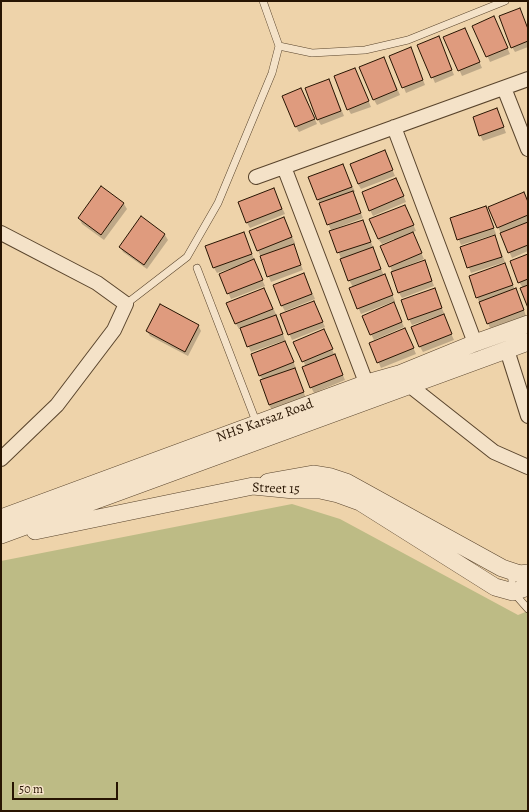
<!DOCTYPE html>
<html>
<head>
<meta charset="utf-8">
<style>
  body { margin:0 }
  #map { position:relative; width:529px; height:812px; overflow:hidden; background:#eed3aa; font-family:Alegreya,serif }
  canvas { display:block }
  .frame { position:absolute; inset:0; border:2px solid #271402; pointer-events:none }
  .scale { position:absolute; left:12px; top:782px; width:106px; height:18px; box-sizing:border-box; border:2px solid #271402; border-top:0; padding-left:5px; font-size:12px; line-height:14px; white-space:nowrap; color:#271402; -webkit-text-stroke:3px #f4e2c8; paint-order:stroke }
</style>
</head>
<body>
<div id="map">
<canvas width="529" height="812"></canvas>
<div class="frame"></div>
<div class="scale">50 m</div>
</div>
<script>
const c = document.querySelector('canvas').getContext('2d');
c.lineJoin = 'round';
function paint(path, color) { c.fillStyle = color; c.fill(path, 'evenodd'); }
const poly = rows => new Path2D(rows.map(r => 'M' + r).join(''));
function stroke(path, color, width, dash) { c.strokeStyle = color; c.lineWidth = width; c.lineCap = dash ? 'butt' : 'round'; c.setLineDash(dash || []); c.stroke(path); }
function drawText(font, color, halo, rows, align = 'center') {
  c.font = font + ' Alegreya,serif'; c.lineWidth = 3; c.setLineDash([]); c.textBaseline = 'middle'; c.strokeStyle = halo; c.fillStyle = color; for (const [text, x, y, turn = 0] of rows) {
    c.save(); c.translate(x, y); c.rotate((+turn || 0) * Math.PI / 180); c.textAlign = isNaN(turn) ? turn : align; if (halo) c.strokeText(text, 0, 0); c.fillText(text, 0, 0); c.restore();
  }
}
paint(poly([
  [292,504,340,519,518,615,528,611,528,811,1,811,1,561]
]), '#bdbb85');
paint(poly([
  [519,9,528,29,528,47,515,52,512,47],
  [496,23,510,54,490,62,474,26],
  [468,35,482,68,462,76,445,38],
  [441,43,454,75,435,83,419,45],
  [413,54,425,85,406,93,391,56],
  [386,63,400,95,377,105,374,100],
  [355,69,371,107,351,114,348,109],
  [329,80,344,116,321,125,318,120],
  [301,89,317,124,299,132,296,127],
  [499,115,506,133,483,141,480,135],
  [387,157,395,176,361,189,358,184],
  [343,165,355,192,353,193,363,218,331,230,309,178],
  [399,185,406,202,373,216,370,210],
  [101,188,124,204,127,209,104,240,82,224,79,218],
  [273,189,285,214,250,228,247,223],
  [528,203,528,251,512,258,498,227],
  [405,206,416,231,412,232,424,259,404,267,405,269,427,267,434,286,402,298,399,293,393,273,390,266,394,241,394,239,382,244,378,239],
  [486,208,496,234,461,245,451,219],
  [141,218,165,235,168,240,147,269,123,252,120,247],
  [284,218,295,243,283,248,283,249,296,251,303,270,271,282,250,231],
  [363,221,373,247,372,248,395,301,361,314,350,288,353,287,349,280,331,232],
  [244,233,254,259,253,260,265,286,231,299,220,274,232,269,232,268,217,273,214,268],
  [495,236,505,262,471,273,461,247],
  [528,255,528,306,523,288,519,282],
  [505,265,515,290,519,295,526,316,490,328,477,297],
  [304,274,315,299,285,311,282,306],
  [434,289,444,313,442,314,454,340,423,352,420,347,438,317,438,316,412,325,409,319],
  [267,294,279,321,285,340,284,340,296,368,294,369,306,398,272,410,269,405,263,380,260,376,283,342,283,341,251,352,241,328,239,329,236,324,228,304],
  [314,302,325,327,292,340,281,315],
  [397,309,404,327,374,340,371,334],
  [198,325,201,331,188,356,150,336,147,331],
  [405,329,416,354,381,368,370,343],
  [326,335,345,380,314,393,311,387,306,367,295,342]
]), '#0003');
const building = poly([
  [520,8,528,29,528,41,511,48,499,16,520,8],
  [494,16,508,48,486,57,472,26,494,16],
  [465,28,480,62,458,71,443,37,465,28],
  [439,36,452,70,431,78,417,45,439,36],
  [411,47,423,80,402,88,389,56,411,47],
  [384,57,397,90,373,100,359,67,384,57],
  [355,68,369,101,347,110,334,76,355,68],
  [329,79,341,111,317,120,305,88,329,79],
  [301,88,315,119,295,127,282,96,301,88],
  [497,108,504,127,479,136,473,117,497,108],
  [385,150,393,170,358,184,350,164,385,150],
  [343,164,352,187,317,200,308,177,343,164],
  [396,178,404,196,369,211,362,192,396,178],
  [101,186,124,203,101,235,78,218,101,186],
  [274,188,282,209,246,223,238,202,274,188],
  [353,191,361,213,327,225,319,203,353,191],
  [524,192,528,202,528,215,497,228,488,207,524,192],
  [405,205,414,225,378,239,369,219,405,205],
  [486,206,494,228,457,240,450,218,486,206],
  [141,216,165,234,144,265,119,247,141,216],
  [284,217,292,237,257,251,249,231,284,217],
  [363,220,371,242,337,253,329,231,363,220],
  [528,222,528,245,508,253,500,233,528,222],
  [244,232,252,254,213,268,205,246,244,232],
  [413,232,422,253,389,267,380,246,413,232],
  [495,235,502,257,467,268,460,247,495,235],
  [294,244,301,265,267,277,260,256,294,244],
  [373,247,381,269,348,281,340,259,373,247],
  [528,254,528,279,518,283,510,261,528,254],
  [254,259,263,280,227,294,219,274,254,259],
  [425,260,432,281,398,293,391,272,425,260],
  [505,263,513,285,476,298,469,276,505,263],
  [304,273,312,294,281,306,273,285,304,273],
  [385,274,393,295,357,309,349,288,385,274],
  [528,285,528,308,520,288,528,285],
  [264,288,273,309,235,324,226,303,264,288],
  [435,288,442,308,408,320,401,300,435,288],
  [516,288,524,310,487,324,479,302,516,288],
  [314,301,323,322,288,335,280,314,314,301],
  [394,302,402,322,370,335,362,316,394,302],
  [160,304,199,325,185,352,146,331,160,304],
  [444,314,452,334,419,347,411,327,444,314],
  [276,315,283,334,247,347,240,328,276,315],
  [405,328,414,348,377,363,369,343,405,328],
  [324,329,333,349,302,362,293,342,324,329],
  [285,341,294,362,259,376,251,354,285,341],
  [335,354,343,375,310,388,302,367,335,354],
  [295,368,304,392,269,405,260,380,295,368]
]);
paint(building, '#df9b7e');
stroke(building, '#271402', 1);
const service = poly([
  [279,46,312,53,365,50,408,40,505,1],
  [197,268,257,424],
  [126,304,187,257,218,203,272,73,279,46,263,1],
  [511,571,513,592,528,609]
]);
const minor = poly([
  [504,88,528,149],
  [394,127,475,343],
  [284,167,370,393],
  [256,177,528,79],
  [1,233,97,283,126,304,114,330,57,405,1,459],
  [507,350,528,416],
  [409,385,494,452,528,467]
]);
const tertiary = poly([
  [268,482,313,474,331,477,346,482,502,568,520,574,528,573],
  [1,518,367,383,399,374,475,343,528,324],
  [35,531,253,486,294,490,320,490,338,494,360,502,495,587,513,592,528,587],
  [1,535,528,342]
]);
stroke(service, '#59442c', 8);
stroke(minor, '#59442c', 16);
stroke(tertiary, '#59442c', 18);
stroke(service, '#f4e2c8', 7);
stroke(minor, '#f4e2c8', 14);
stroke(tertiary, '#f4e2c8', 17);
drawText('14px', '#271402', '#f4e2c8', [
  ["NHS Karsaz Road",265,421,-20],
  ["Street 15",276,489,2]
]);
</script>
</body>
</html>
